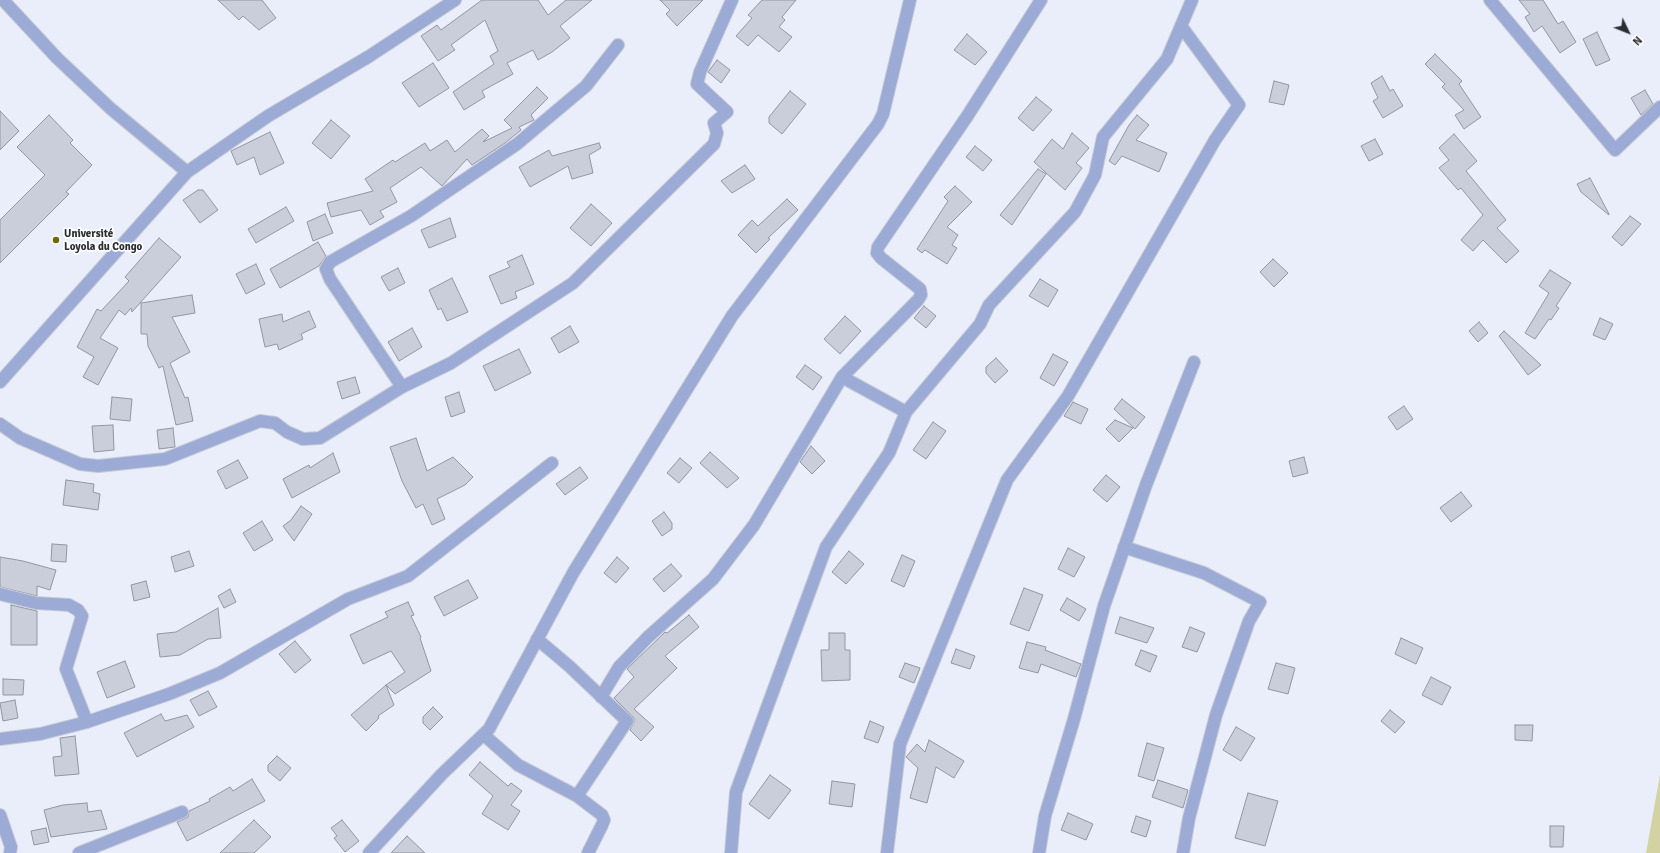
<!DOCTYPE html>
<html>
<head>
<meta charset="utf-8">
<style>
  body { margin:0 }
  #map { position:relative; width:1660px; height:853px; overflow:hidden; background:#e9eefa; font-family:Signika,sans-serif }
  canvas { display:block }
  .north { position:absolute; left:1608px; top:12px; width:40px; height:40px; -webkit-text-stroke:3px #fff; paint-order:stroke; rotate:133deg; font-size:11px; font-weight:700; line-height:16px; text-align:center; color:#2b2d32 }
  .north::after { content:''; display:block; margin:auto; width:14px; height:18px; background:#2b2d32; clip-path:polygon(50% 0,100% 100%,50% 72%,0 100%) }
</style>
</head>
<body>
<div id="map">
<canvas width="1660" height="853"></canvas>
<div class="north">N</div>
</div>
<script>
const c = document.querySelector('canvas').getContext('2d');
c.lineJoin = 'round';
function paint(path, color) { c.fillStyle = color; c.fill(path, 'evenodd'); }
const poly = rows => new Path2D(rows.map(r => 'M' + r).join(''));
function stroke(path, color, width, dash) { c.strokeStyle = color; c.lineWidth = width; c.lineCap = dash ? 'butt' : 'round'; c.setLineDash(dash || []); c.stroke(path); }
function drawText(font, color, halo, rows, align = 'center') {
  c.font = font + ' Signika,sans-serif'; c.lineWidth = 3.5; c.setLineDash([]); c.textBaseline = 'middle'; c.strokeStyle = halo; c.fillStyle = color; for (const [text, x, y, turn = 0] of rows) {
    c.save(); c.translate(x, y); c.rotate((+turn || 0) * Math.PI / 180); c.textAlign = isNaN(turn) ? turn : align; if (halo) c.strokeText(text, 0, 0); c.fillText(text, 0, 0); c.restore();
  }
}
paint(poly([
  [1660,775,1660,853,1646,853]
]), '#d3d2a3');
const building = poly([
  [218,0,262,0,276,18,259,30,243,16,239,20,218,0],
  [482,0,538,0,548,15,566,0,592,0,560,26,570,38,552,52,538,60,533,50,507,63,513,74,482,91,485,97,464,110,453,92,494,64,490,56,498,51,485,20,451,45,455,50,438,61,421,36,437,25,441,30,482,0],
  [660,0,703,0,677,26,666,14,670,10,660,0],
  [762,0,796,0,782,17,785,20,779,27,792,37,779,52,758,35,748,46,736,36,752,18,748,15,762,0],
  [1519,0,1543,0,1558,24,1563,21,1576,42,1560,53,1542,26,1534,32,1525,17,1530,14,1519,0],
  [1597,32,1610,60,1596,66,1583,39,1597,32],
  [967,34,987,52,975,65,954,50,967,34],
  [1435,54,1462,81,1459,84,1481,117,1464,129,1455,115,1464,110,1442,87,1445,84,1425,64,1435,54],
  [717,60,730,70,721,83,708,72,717,60],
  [433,63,449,88,419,107,402,83,433,63],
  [1382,76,1390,91,1393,89,1403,106,1383,118,1373,101,1378,98,1371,83,1382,76],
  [1274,81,1289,85,1284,105,1269,102,1274,81],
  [537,87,548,98,531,115,534,120,519,127,521,130,505,143,472,165,467,159,442,186,421,167,390,188,397,202,380,211,384,217,370,225,361,210,331,217,327,203,373,191,365,179,393,160,395,162,425,143,430,151,447,140,455,152,482,129,489,136,483,142,512,128,504,120,537,87],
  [1645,90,1653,104,1641,115,1631,98,1645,90],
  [790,91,806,104,782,134,769,123,769,117,790,91],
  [1036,97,1052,110,1033,131,1018,118,1036,97],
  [0,111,19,131,0,150,0,111],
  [49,115,73,140,70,143,92,165,66,192,69,194,0,263,0,220,45,175,17,147,49,115],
  [1137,115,1149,125,1136,140,1167,153,1159,172,1122,156,1115,165,1109,161,1129,125,1137,115],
  [331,120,350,136,331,159,312,143,331,120],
  [270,132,284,163,260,175,254,157,237,165,231,151,270,132],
  [1072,133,1089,148,1076,163,1082,168,1065,190,1034,162,1052,139,1063,149,1072,133],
  [1454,134,1477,161,1466,171,1506,220,1497,228,1519,251,1506,263,1483,240,1473,251,1461,240,1483,215,1461,188,1458,190,1439,168,1449,160,1439,148,1454,134],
  [1375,139,1383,154,1369,161,1361,146,1375,139],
  [599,143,601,148,589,155,593,173,572,179,568,166,530,187,519,167,549,150,552,156,599,143],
  [975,146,992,160,983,171,966,157,975,146],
  [745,165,755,179,732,193,721,181,745,165],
  [1038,169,1046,174,1012,225,1000,215,1038,169],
  [1590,178,1609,214,1609,215,1581,192,1577,184,1590,178],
  [955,186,972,202,947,227,958,235,952,245,957,248,947,264,925,250,922,253,917,249,948,201,944,197,955,186],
  [198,190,203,190,218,210,200,223,183,200,198,190],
  [787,199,798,210,768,238,770,239,756,253,738,235,752,220,758,226,787,199],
  [591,204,612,223,591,246,570,228,591,204],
  [286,207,294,221,256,243,248,229,286,207],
  [325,214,333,233,313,241,307,222,325,214],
  [1630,216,1641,224,1622,246,1612,237,1630,216],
  [450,218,456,237,429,248,421,230,450,218],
  [159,238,181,257,132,312,131,308,125,315,119,310,100,338,118,348,98,385,83,377,94,357,77,347,97,309,101,311,129,281,125,277,159,238],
  [318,242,326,256,319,266,280,288,270,269,318,242],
  [522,255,534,284,515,292,517,298,501,304,489,276,510,267,507,262,522,255],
  [1273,259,1288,273,1274,287,1260,272,1273,259],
  [256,264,265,284,246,294,236,274,256,264],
  [398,268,405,283,389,291,381,277,398,268],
  [1550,270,1571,283,1556,306,1559,308,1551,320,1549,319,1535,339,1525,333,1549,293,1539,286,1550,270],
  [452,278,468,312,447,321,441,308,438,310,429,290,452,278],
  [1040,279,1058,290,1048,307,1029,296,1040,279],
  [192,295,195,313,172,317,190,352,170,363,185,398,188,397,193,421,176,425,163,366,159,368,148,346,147,334,141,334,141,303,192,295],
  [924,306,936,316,926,328,914,318,924,306],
  [309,311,316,327,301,334,303,339,279,350,277,344,265,347,259,319,282,314,283,322,309,311],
  [845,316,861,331,840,354,824,339,845,316],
  [1600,318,1613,324,1605,340,1593,335,1600,318],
  [1479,322,1488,333,1478,342,1469,331,1479,322],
  [570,326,579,342,559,353,551,338,570,326],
  [412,328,422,347,399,361,388,342,412,328],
  [1504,331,1541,365,1528,375,1499,336,1504,331],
  [519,349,531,373,495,391,483,366,519,349],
  [1053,354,1068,362,1054,386,1040,378,1053,354],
  [996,358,1008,371,995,383,986,373,986,367,996,358],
  [805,365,822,377,813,390,796,377,805,365],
  [355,377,360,393,342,399,337,382,355,377],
  [459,392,465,412,451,417,445,397,459,392],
  [112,397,132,399,130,421,110,419,112,397],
  [1122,399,1145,417,1135,429,1114,409,1122,399],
  [1073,402,1088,409,1081,424,1064,416,1073,402],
  [1404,406,1413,419,1397,430,1388,417,1404,406],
  [1115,420,1133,428,1119,442,1106,429,1115,420],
  [933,422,946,431,926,459,913,450,933,422],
  [113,425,114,450,94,452,92,426,113,425],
  [173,428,175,447,159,449,157,430,173,428],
  [416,438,427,471,453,457,473,477,465,485,437,499,445,519,432,525,423,504,416,508,402,481,390,447,416,438],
  [811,446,825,461,812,474,800,462,811,446],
  [710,452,739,478,727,488,700,463,710,452],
  [333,453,340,472,292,498,283,479,309,465,310,468,333,453],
  [1304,457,1308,473,1293,477,1289,461,1304,457],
  [680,458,692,468,679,483,667,473,680,458],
  [238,460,248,478,226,489,217,471,238,460],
  [580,467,588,478,565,495,556,484,580,467],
  [1106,475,1120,487,1107,502,1093,490,1106,475],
  [66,480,94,484,93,492,100,494,98,510,63,505,66,480],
  [1461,492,1472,506,1451,522,1440,508,1461,492],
  [301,506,312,514,294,541,283,526,291,520,301,506],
  [664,512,672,523,672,529,662,536,652,521,664,512],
  [262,521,273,540,254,551,243,533,262,521],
  [52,544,67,545,66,562,51,561,52,544],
  [1068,548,1085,557,1074,577,1058,569,1068,548],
  [189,551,194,566,175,572,171,557,189,551],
  [849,551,864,564,846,584,832,572,849,551],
  [902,555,915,561,904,587,891,581,902,555],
  [0,557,23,561,56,570,50,590,37,586,37,596,0,587,0,557],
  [617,557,629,568,616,583,604,573,617,557],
  [671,564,682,576,664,592,653,579,671,564],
  [468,580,478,598,444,616,434,597,468,580],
  [146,581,150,597,134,601,131,585,146,581],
  [1024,588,1043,595,1029,631,1010,624,1024,588],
  [230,589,236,602,224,608,218,596,230,589],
  [1067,598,1086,609,1079,621,1060,610,1067,598],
  [408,602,414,615,411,616,421,637,420,638,431,671,395,694,386,685,405,672,391,651,363,664,350,635,388,617,385,612,408,602],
  [11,605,37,611,37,645,11,645,11,605],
  [218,608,221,638,208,639,180,655,160,657,157,634,176,632,218,608],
  [689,615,699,627,665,656,677,668,634,709,654,727,641,741,630,730,634,722,634,718,614,698,634,677,627,669,665,632,667,633,689,615],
  [1120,617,1154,628,1147,643,1115,633,1120,617],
  [1190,627,1205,633,1197,652,1182,647,1190,627],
  [829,633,845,633,845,650,850,650,850,680,822,681,821,650,829,650,829,633],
  [1401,638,1423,648,1416,664,1395,654,1401,638],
  [295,641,311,660,295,673,279,654,295,641],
  [1027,642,1046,647,1045,650,1081,664,1076,677,1041,664,1038,673,1019,668,1027,642],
  [956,649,975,656,970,669,951,663,956,649],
  [1141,650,1157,656,1150,672,1135,665,1141,650],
  [125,661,135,687,107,698,97,672,125,661],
  [905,663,920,668,914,683,899,677,905,663],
  [1276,663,1295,668,1288,694,1268,689,1276,663],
  [1431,677,1451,687,1442,705,1422,695,1431,677],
  [3,679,24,680,23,695,3,695,3,679],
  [386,685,394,705,378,716,379,718,366,731,351,715,386,685],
  [208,691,217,707,199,716,190,700,208,691],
  [15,700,18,718,3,721,0,703,15,700],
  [433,707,443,717,430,730,423,723,423,717,433,707],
  [1390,710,1405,722,1395,733,1381,721,1390,710],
  [161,714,165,721,187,715,194,727,137,757,124,733,161,714],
  [870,721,884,727,878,743,864,738,870,721],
  [1515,725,1533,725,1532,741,1515,740,1515,725],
  [1236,727,1255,738,1241,761,1223,750,1236,727],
  [75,736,79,774,55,776,53,757,62,756,60,738,75,736],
  [929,740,964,761,954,778,936,767,927,803,910,798,918,768,906,757,917,744,925,752,929,740],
  [1147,743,1164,748,1154,781,1138,776,1147,743],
  [277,756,291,768,280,781,268,771,268,765,277,756],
  [480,762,508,786,511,783,522,791,511,805,520,811,508,830,482,814,493,796,469,775,480,762],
  [770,775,791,790,769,819,749,804,770,775],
  [252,779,265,801,187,841,177,822,188,817,189,811,210,801,209,799,230,787,233,791,252,779],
  [1158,780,1188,790,1183,808,1152,797,1158,780],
  [832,781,855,784,852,807,829,804,832,781],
  [1248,793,1278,801,1265,846,1235,838,1248,793],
  [87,803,88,812,101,810,107,829,51,837,44,810,63,805,87,803],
  [1068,813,1093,824,1086,840,1061,830,1068,813],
  [1136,816,1151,821,1146,837,1131,832,1136,816],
  [254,820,271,837,254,853,220,853,254,820],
  [342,820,359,841,345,852,334,838,337,836,331,828,342,820],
  [1550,826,1564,826,1563,847,1550,847,1550,826],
  [46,828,49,842,34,845,31,831,46,828],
  [407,836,425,853,391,853,407,836]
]);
paint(building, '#c9ceda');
stroke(building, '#9296a1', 1);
const minor = poly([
  [3,0,57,58,110,108,187,172],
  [1490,0,1615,150,1660,107],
  [842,377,906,412],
  [0,382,187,172,268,116,368,57,455,0],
  [402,387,330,279,326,269,330,262,411,216,517,144,586,86,618,45],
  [0,424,20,438,80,464,98,466,165,459,260,421,275,423,287,432,303,439,320,438,402,387,451,363,573,283,714,144,717,133,714,123,727,112,697,84,700,72,732,0],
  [1124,547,1204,573,1260,602,1249,621,1216,715,1189,818,1183,853],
  [0,594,36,603,69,605,78,610,82,616,66,669,87,722],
  [537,639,569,666,627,721,577,796],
  [601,697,619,667,648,637,713,579,754,525,842,377,918,300,921,295,920,289,881,258,877,253,878,247,968,115,1041,0],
  [484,735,518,765,577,796,602,815,604,820,602,825,588,853],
  [0,739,40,734,87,722,169,694,220,673,348,599,408,576,552,463],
  [0,815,11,847,10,853],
  [79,853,182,812],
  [369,853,442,774,489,729,573,573,732,316,878,124,883,114,910,0],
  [731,853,736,792,826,547,889,453,906,412,980,324,989,305,1075,212,1095,175,1103,137,1167,59,1192,0],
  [887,853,900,744,1007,480,1068,396,1215,140,1239,105,1181,26],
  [1039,853,1045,816,1074,719,1104,606,1146,485,1194,362]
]);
stroke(minor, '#c7cbd6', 14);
stroke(minor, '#9cabd5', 12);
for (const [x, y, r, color] of [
  [56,240,4,"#6e6a03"]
]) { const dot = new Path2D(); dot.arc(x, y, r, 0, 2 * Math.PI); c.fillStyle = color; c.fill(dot); stroke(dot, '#fff', 1.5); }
drawText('bold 11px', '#2b2d32', '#fff', [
  ["Université",64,234],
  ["Loyola du Congo",64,247]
], 'left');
</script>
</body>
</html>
